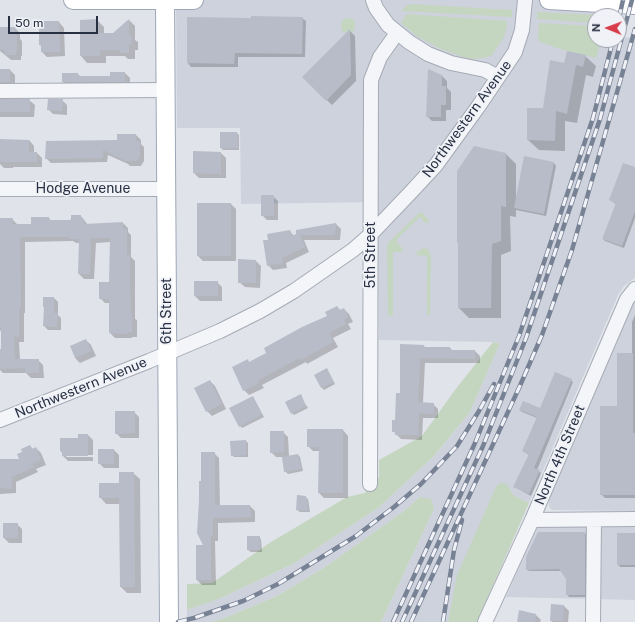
<!DOCTYPE html>
<html>
<head>
<meta charset="utf-8">
<style>
  body { margin:0 }
  #map { position:relative; width:635px; height:622px; overflow:hidden; background:#e0e3ea; font-family:"Public Sans",sans-serif }
  canvas { display:block }
  .north { position:absolute; left:587px; top:8px; width:40px; height:40px; box-sizing:border-box; background:#f0f2f7; border:1px solid #a0a4af; border-radius:50%; rotate:271deg; font-size:11px; font-weight:700; line-height:16px; text-align:center; color:#273043 }
  .north::after { content:''; display:block; margin:auto; width:14px; height:18px; background:#d83c4b; clip-path:polygon(50% 0,100% 100%,50% 72%,0 100%) }
  .scale { position:absolute; left:8px; top:16px; width:90px; height:18px; box-sizing:border-box; border:2px solid #273043; border-top:0; padding-left:5px; font-size:12px; line-height:14px; white-space:nowrap; color:#273043; -webkit-text-stroke:3px #f0f2f7; paint-order:stroke }
</style>
</head>
<body>
<div id="map">
<canvas width="635" height="622"></canvas>
<div class="north">N</div>
<div class="scale">50 m</div>
</div>
<script>
const c = document.querySelector('canvas').getContext('2d');
c.lineJoin = 'round';
function paint(path, color) { c.fillStyle = color; c.fill(path, 'evenodd'); }
const poly = rows => new Path2D(rows.map(r => 'M' + r).join(''));
function stroke(path, color, width, dash) { c.strokeStyle = color; c.lineWidth = width; c.lineCap = dash ? 'butt' : 'round'; c.setLineDash(dash || []); c.stroke(path); }
function drawText(font, color, halo, rows, align = 'center') {
  c.font = font + ' "Public Sans",sans-serif'; c.lineWidth = 3.5; c.setLineDash([]); c.textBaseline = 'middle'; c.strokeStyle = halo; c.fillStyle = color; for (const [text, x, y, turn = 0] of rows) {
    c.save(); c.translate(x, y); c.rotate((+turn || 0) * Math.PI / 180); c.textAlign = isNaN(turn) ? turn : align; if (halo) c.strokeText(text, 0, 0); c.fillText(text, 0, 0); c.restore();
  }
}
paint(poly([
  [176,0,611,0,608,16,595,16,595,40,619,40,619,37,635,38,635,278,624,286,618,295,529,503,512,495,453,599,448,622,381,622,434,509,420,497,404,511,325,567,277,596,222,619,210,622,187,622,187,610,221,598,293,564,378,508,436,454,470,412,500,343,493,342,379,340,378,202,241,204,240,128,177,128],
  [635,300,635,511,552,510,549,507,549,499],
  [539,526,635,527,635,600,506,597,536,529]
]), '#ced2dc');
paint(poly([
  [412,4,512,10,512,17,402,11,406,6],
  [537,12,572,14,608,15,595,16,595,23,537,19],
  [407,14,507,21,507,26,504,37,491,56,484,58,472,59,463,57,441,49,418,37,401,23],
  [349,18,354,20,355,28,353,32,350,33,350,29,346,33,342,31,341,23,344,19],
  [539,23,595,26,595,40,601,40,596,58,557,48,538,41],
  [422,212,429,221,428,223,425,223,420,217,396,240,403,250,402,252,393,252,393,314,392,316,388,316,387,246,389,242,418,214],
  [423,248,428,249,431,257,430,314,429,316,427,314,427,256,417,255,416,253],
  [493,342,500,343,470,412,434,456,378,508,293,564,221,598,187,610,187,584,212,583,271,542,347,497,365,493,379,477,379,460,422,436,455,390],
  [500,483,505,483,509,487,513,495,529,503,477,622,448,622,457,575,496,487],
  [420,497,431,499,434,509,381,622,210,622,222,619,277,596,325,567,404,511]
]), '#c4d5c0');
paint(poly([
  [302,18,306,21,305,57,238,57,238,67,191,67,188,63,252,19],
  [97,20,104,27,104,34,113,34,129,20,135,26,135,40,138,42,138,50,135,50,135,59,128,59,125,56,106,56,106,63,87,63,81,56,80,21],
  [59,22,64,28,65,56,47,57,42,52,42,47,40,45],
  [0,28,15,28,20,33,20,39,22,41,22,56,21,56,21,60,11,60,0,51],
  [350,31,355,36,356,81,332,105,303,77],
  [585,56,596,66,593,77,586,75,577,123,565,121,565,151,539,150,528,140,565,64],
  [0,70,10,70,15,75,15,87,0,89],
  [125,73,130,78,130,86,68,87,63,82,78,74,81,77,111,76],
  [442,76,447,81,447,88,451,92,451,110,446,110,446,121,432,121,427,116],
  [0,100,29,100,35,105,34,117,0,117],
  [62,100,67,105,67,115,53,114,48,109],
  [237,133,239,135,239,150,223,150,221,148],
  [136,135,141,140,141,144,144,147,144,161,141,166,130,166,128,164,108,155,107,162,51,163,46,158,118,141],
  [29,140,34,146,34,153,37,153,42,158,42,167,13,167,13,168,4,168,0,164,0,141],
  [194,152,221,153,226,158,226,178,199,178,194,173],
  [506,154,516,164,516,198,554,163,556,166,546,216,516,210,516,217,510,216,511,251,501,255,501,318,469,318,459,308],
  [635,168,635,218,624,248,605,241,603,239,616,204,610,200],
  [273,196,278,201,278,220,267,220,262,215],
  [231,204,236,209,236,261,203,261,198,256],
  [81,216,88,225,123,223,128,228,128,232,131,235,131,257,135,261,135,319,137,320,137,337,132,337,132,338,115,338,110,333,110,303,105,303,100,298,110,283,111,242,96,243,94,279,84,279,79,274,80,243,76,243,73,241,25,242,25,313,24,313,24,342,19,342,20,360,38,360,43,365,44,378,31,378,26,373,3,373,0,370,0,350,2,350,2,333,0,330,0,219,12,219,17,224,32,225,49,218,51,221,70,221],
  [336,224,341,229,340,240,304,240,309,252,286,263,287,268,273,270,268,265,269,240,290,231,294,236],
  [256,261,261,266,260,288,245,287,239,282],
  [217,282,222,287,222,301,200,301,195,296],
  [54,298,58,302,58,315,61,318,61,330,48,330,44,326,45,308],
  [337,307,341,311,344,309,349,314,353,322,348,324,351,329,333,338,338,347,307,364,306,362,262,385,264,388,249,395,244,390,250,363,328,317],
  [635,315,635,498,605,498,601,494,618,407,632,354,632,322],
  [86,340,91,345,96,356,80,363,75,358],
  [424,346,426,348,450,348,453,351,475,351,480,356,480,363,425,363,423,403,433,404,438,409,438,418,423,418,422,440,401,439,393,431,396,421,400,394],
  [327,370,335,384,324,390,322,388],
  [571,380,573,382,537,470,541,473,531,496,515,487,529,455,523,451,537,418,522,412,520,410,541,410],
  [210,381,215,386,226,409,212,416,207,411],
  [300,396,308,408,294,415,292,413],
  [253,397,264,417,242,428,240,426],
  [134,412,139,417,139,438,121,438,116,433],
  [343,430,348,436,348,498,324,498,319,493,320,451,313,451,308,446],
  [283,432,288,437,289,456,298,455,300,457,303,471,288,474,285,471,283,457,276,457,271,452],
  [88,435,93,440,93,455,64,455,67,457,93,457,93,461,68,461,63,456,61,451,61,439,79,439],
  [246,441,248,443,248,457,234,457,232,455],
  [30,446,33,449,36,448,41,453,46,465,36,469,38,472,16,482,16,493,0,494,0,460,21,460],
  [114,450,119,455,119,468,104,468,99,463],
  [214,453,219,458,220,506,250,506,255,511,255,522,218,523,218,541,215,541,216,585,202,585,197,580,197,546,205,546,202,482],
  [133,473,140,479,141,593,127,593,121,587,120,504,106,504,100,497],
  [305,497,308,499,310,512,300,512,297,510],
  [4,524,17,524,22,529,22,543,9,543,4,538],
  [585,533,587,536,587,597,569,597,567,594,567,578,561,571,529,571,527,569],
  [635,534,635,567,620,567,618,564],
  [259,537,261,539,262,552,251,552,248,550],
  [564,606,569,611,568,622,552,622,551,620],
  [536,615,541,620,540,622,518,622]
]), '#0003');
paint(poly([
  [251,16,303,17,302,54,235,53,234,64,187,63,187,17,251,18],
  [98,19,98,33,113,33,129,19,129,35,131,35,132,44,129,44,129,53,120,53,120,50,100,50,100,56,80,56,80,20],
  [41,21,59,21,60,52,41,52,41,45,39,45,39,29,41,29],
  [0,27,15,27,15,35,17,35,17,51,16,51,16,55,5,55,4,50,0,50],
  [350,29,351,75,326,101,302,77],
  [567,51,586,55,583,67,576,65,567,114,556,111,555,141,527,140,527,108,543,108,550,60,564,63],
  [0,69,10,69,10,82,0,82],
  [428,69,442,75,442,86,446,86,446,105,441,105,441,117,426,117],
  [110,72,125,72,125,82,62,82,62,73,78,73,78,76,110,76],
  [0,99,30,99,30,112,0,112],
  [48,99,63,99,62,111,47,110],
  [220,132,237,132,238,148,220,148],
  [117,134,136,134,136,141,140,141,140,156,138,159,136,161,124,161,124,160,103,150,103,158,45,159,46,141,117,140],
  [0,139,29,140,29,152,37,152,37,162,0,162],
  [474,146,506,153,506,207,501,206,501,241,492,244,491,308,458,308,458,243,457,243,457,171],
  [193,151,221,152,221,174,193,173],
  [524,156,554,162,544,214,514,208],
  [623,163,635,167,635,211,622,246,602,239,616,203,609,200],
  [261,195,274,195,274,216,261,216],
  [197,203,231,203,231,256,197,256],
  [71,215,81,215,81,219,84,219,84,224,123,222,123,229,127,229,127,255,130,255,130,282,131,314,132,314,132,332,128,332,128,334,109,333,109,299,99,299,99,282,109,282,110,238,91,238,90,274,78,274,79,239,69,239,69,237,20,237,21,308,19,308,19,337,14,337,15,359,39,359,39,373,25,373,25,368,0,369,0,349,1,349,1,328,0,328,0,218,13,218,12,224,31,224,31,217,49,217,49,220,70,220,71,219],
  [336,223,335,235,300,235,305,247,282,258,283,263,267,266,263,240,268,240,267,234,290,230,292,236,296,234,296,230],
  [238,259,256,260,256,283,238,283],
  [194,281,218,281,218,296,194,296],
  [43,297,54,297,54,313,58,313,57,327,43,326,44,307,43,307],
  [337,306,340,310,344,308,348,317,344,319,346,324,329,333,333,342,301,360,300,358,258,380,259,383,243,391,232,367,248,359,249,362,266,353,264,348,302,327,327,316,325,312],
  [86,339,91,351,75,358,70,346],
  [400,344,424,345,424,347,450,347,450,350,475,350,475,359,420,358,418,402,434,403,434,414,419,413,418,435,395,435,395,432,392,432,392,420,395,420,396,393,400,393],
  [617,353,633,353,633,433,635,433,635,495,600,495,600,406,617,406],
  [327,368,334,382,321,388,314,375],
  [555,372,572,379,534,468,540,470,529,494,513,487,529,454,522,451,537,417,519,410,523,401,540,408],
  [210,380,222,404,206,412,194,388],
  [301,394,306,406,291,414,285,402],
  [253,396,262,414,239,427,229,408],
  [115,411,135,411,135,433,115,434],
  [307,429,343,429,343,493,318,493,319,447,307,447],
  [270,431,284,431,284,452,270,453],
  [78,434,88,434,88,456,62,456,62,451,60,451,60,438,78,438],
  [246,440,246,455,231,456,230,441],
  [30,445,32,449,36,447,41,460,32,464,34,467,12,477,12,489,0,488,0,459,19,459,17,454,22,452,21,449],
  [98,449,114,449,114,464,98,464],
  [201,452,215,452,215,505,250,505,251,517,213,518,213,536,211,536,211,580,196,580,196,545,203,545,197,533,199,501,199,481,201,481],
  [298,454,301,469,284,472,282,457],
  [119,472,134,472,135,587,120,587,119,498,99,498,99,483,119,483],
  [297,495,306,496,308,511,296,510],
  [3,523,18,523,18,538,3,538],
  [538,532,585,532,585,595,566,595,566,579,559,569,526,570,526,557],
  [617,533,635,533,635,565,617,565],
  [247,536,260,536,260,550,247,550],
  [551,604,564,605,563,621,550,621],
  [519,610,536,614,535,622,517,622]
]), '#b7bcc8');
const minor = poly([
  [373,0,376,8,388,25,409,42,428,54,451,63,485,70,498,77],
  [0,91,166,90],
  [0,189,166,189],
  [0,420,149,361,220,331,260,311,294,291,353,250,370,235,411,192,436,165,478,107,515,52,522,30,525,0],
  [370,484,371,80,380,57,397,33],
  [532,520,635,519],
  [485,622,532,520,627,299,635,289],
  [593,622,594,520]
]);
const major = poly([
  [73,0,194,0],
  [165,0,169,622],
  [549,0,635,5]
]);
stroke(minor, '#a5aab5', 16);
stroke(major, '#9ea7b7', 20);
stroke(minor, '#f3f5f8', 14);
stroke(major, '#fff', 18);
const rail = poly([
  [619,18,623,0],
  [178,622,194,618,243,601,278,584,356,536,394,507,421,484,457,446,479,411,494,384],
  [393,622,475,443,519,336,593,118,613,40],
  [402,622,483,446,526,338,600,119,632,0],
  [411,622,519,388,542,335,572,250,635,29],
  [443,622,454,550,462,520]
]);
stroke(rail, '#788295', 4.5);
stroke(rail, '#f0f2f7', 3, [9]);
drawText('14px', '#273043', '#f0f2f7', [
  ["Northwestern Avenue",467,119,-54],
  ["Hodge Avenue",83,189],
  ["5th Street",371,255,-90],
  ["6th Street",167,311,-90],
  ["Northwestern Avenue",81,388,-22],
  ["North 4th Street",560,455,-67]
]);
</script>
</body>
</html>
